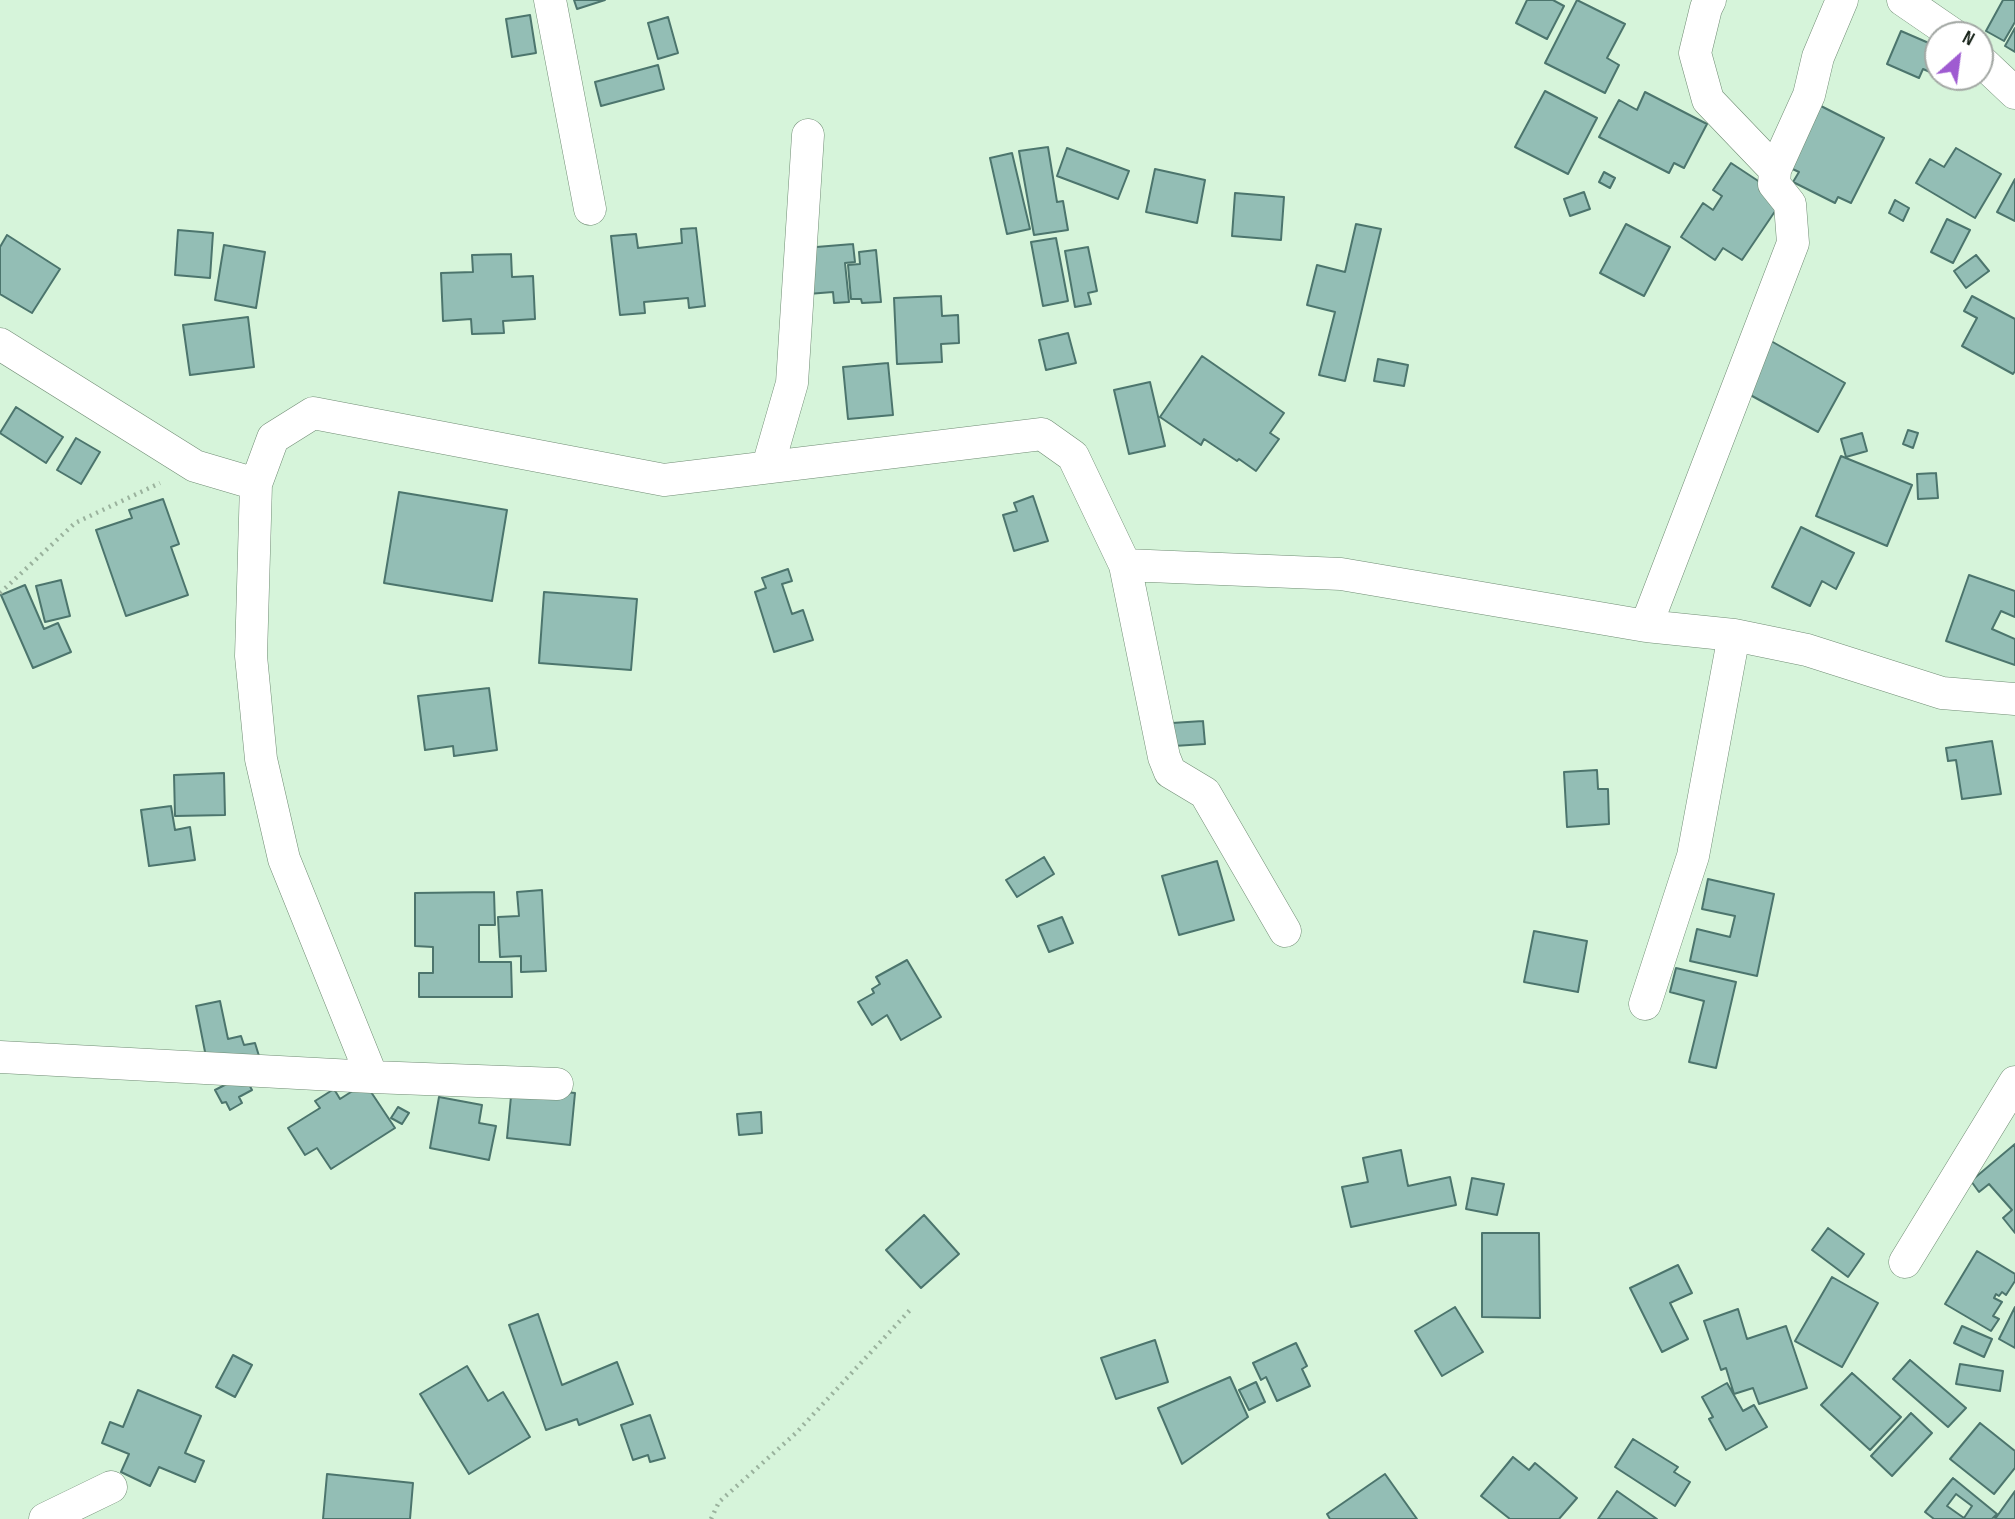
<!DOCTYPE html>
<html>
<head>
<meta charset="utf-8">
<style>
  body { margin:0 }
  #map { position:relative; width:2015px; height:1519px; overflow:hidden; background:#d6f4da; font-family:"Sofia Sans Condensed",sans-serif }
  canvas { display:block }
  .north { position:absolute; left:1924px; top:21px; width:70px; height:70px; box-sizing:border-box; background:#fff; border:2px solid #a2a7a3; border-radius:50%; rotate:28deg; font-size:19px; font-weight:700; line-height:28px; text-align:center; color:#172319 }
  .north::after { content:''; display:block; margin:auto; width:24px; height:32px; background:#9f5bd1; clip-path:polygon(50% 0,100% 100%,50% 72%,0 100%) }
</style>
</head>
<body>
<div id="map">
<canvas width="2015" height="1519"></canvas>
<div class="north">N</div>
</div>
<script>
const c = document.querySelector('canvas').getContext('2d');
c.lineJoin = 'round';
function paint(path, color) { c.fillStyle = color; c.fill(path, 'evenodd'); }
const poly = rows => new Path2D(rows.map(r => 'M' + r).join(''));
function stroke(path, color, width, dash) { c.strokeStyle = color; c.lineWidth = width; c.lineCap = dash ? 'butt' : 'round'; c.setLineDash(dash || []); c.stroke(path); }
const building = poly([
  [574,0,605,0,577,9,574,0],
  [1527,0,1553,0,1564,6,1547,39,1516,23,1527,0],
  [1577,0,1625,24,1607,58,1619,65,1605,93,1545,63,1577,0],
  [2003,0,2015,0,2015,22,2004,41,1986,31,2003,0],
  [530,15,536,53,512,57,506,19,530,15],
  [668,17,678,53,658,59,648,23,668,17],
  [2015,28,2015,52,2005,46,2015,28],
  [1901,31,1938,47,1937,75,1923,69,1919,78,1887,64,1901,31],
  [658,65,664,89,601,106,595,82,658,65],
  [1545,91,1597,118,1568,174,1515,147,1545,91],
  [1645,92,1707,124,1684,168,1674,163,1669,173,1599,137,1619,100,1637,110,1645,92],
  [1817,104,1884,138,1851,203,1838,197,1835,203,1793,182,1799,172,1786,166,1817,104],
  [1048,147,1057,202,1063,201,1068,230,1034,235,1019,151,1048,147],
  [1067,148,1129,171,1118,199,1057,176,1067,148],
  [1956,148,2001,174,1975,218,1916,183,1930,159,1944,167,1956,148],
  [1012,153,1030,229,1007,234,990,158,1012,153],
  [1731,163,1784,198,1742,260,1723,248,1715,260,1681,237,1703,203,1713,210,1722,196,1713,190,1731,163],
  [1155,169,1205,180,1197,223,1146,212,1155,169],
  [1604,172,1615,178,1610,188,1599,182,1604,172],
  [2015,179,2015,221,1997,212,2015,179],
  [1584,192,1590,209,1570,216,1564,199,1584,192],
  [1235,193,1284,197,1281,240,1232,236,1235,193],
  [1895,200,1909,208,1903,221,1889,213,1895,200],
  [1947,219,1970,230,1953,263,1931,252,1947,219],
  [1356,224,1381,229,1345,381,1319,375,1335,312,1307,305,1317,265,1345,272,1356,224],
  [1626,224,1670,247,1644,296,1600,273,1626,224],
  [696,228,705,306,689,308,688,298,644,302,645,313,620,315,611,236,636,234,638,248,682,243,681,229,696,228],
  [178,230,213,233,210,278,175,275,178,230],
  [7,235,60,269,32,313,0,294,0,247,7,235],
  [1056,238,1068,301,1043,306,1031,242,1056,238],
  [853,244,855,262,845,263,849,302,834,303,833,292,808,294,804,248,853,244],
  [224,245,265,252,256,308,215,300,224,245],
  [1088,247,1097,291,1088,293,1091,304,1075,307,1065,251,1088,247],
  [876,250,881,302,862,303,861,299,851,299,848,265,860,264,859,252,876,250],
  [511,254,512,277,533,276,535,319,503,321,504,333,472,334,471,319,443,321,441,273,473,272,472,255,511,254],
  [1976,255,1989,271,1966,288,1954,271,1976,255],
  [941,296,942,316,958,315,959,343,941,344,942,362,897,364,894,298,941,296],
  [1972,296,2015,319,2015,371,2013,374,1962,346,1977,318,1964,311,1972,296],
  [248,317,254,367,190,375,183,325,248,317],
  [1068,333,1076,363,1046,370,1039,340,1068,333],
  [1771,341,1845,383,1818,432,1743,391,1771,341],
  [1202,356,1284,413,1270,433,1279,439,1256,471,1239,459,1237,461,1204,439,1201,445,1160,417,1202,356],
  [1378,359,1408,365,1404,386,1374,381,1378,359],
  [888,363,893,415,848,419,843,367,888,363],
  [1150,382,1165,446,1129,454,1114,390,1150,382],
  [16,407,63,437,46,463,0,433,16,407],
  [1908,430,1918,433,1913,448,1903,444,1908,430],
  [1862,433,1867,451,1846,457,1841,439,1862,433],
  [76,438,100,452,81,484,57,470,76,438],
  [1841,456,1912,485,1887,546,1816,516,1841,456],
  [1936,473,1938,498,1918,499,1917,474,1936,473],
  [399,492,507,510,492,601,384,583,399,492],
  [1033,496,1048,541,1014,551,1003,515,1017,511,1014,503,1033,496],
  [163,499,179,544,171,547,188,595,126,616,96,530,132,518,129,510,163,499],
  [1801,527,1854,553,1836,589,1822,581,1810,606,1772,587,1801,527],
  [788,569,792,581,782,584,792,614,803,610,813,640,774,652,755,592,766,588,762,578,788,569],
  [1969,575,2015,591,2015,617,2001,611,1992,629,2015,639,2015,665,1946,641,1969,575],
  [61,580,70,616,45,622,36,586,61,580],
  [25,585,44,629,58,623,71,652,33,668,1,595,25,585],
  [544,592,637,599,631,670,539,663,544,592],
  [489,688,497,750,454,756,453,746,425,750,418,696,489,688],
  [1203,721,1205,744,1174,746,1172,723,1203,721],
  [1992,741,2001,794,1962,799,1956,760,1948,761,1946,748,1992,741],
  [1597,770,1598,789,1608,789,1609,824,1567,827,1564,772,1597,770],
  [224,773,225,815,175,816,174,775,224,773],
  [171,806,175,830,190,827,195,860,149,866,141,810,171,806],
  [1044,857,1054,874,1017,897,1006,880,1044,857],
  [1217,861,1234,920,1179,935,1162,876,1217,861],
  [1708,879,1774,894,1757,976,1690,961,1697,929,1730,937,1735,916,1702,909,1708,879],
  [542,890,546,971,521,972,521,956,500,957,498,917,519,916,517,892,542,890],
  [494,892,495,925,479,925,479,962,511,962,512,997,419,997,419,973,433,973,433,947,415,946,415,893,494,892],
  [1062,917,1073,943,1049,952,1038,926,1062,917],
  [1534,931,1587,941,1578,992,1524,982,1534,931],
  [907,960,941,1017,901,1040,887,1015,872,1025,858,1002,874,993,872,989,880,984,876,977,907,960],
  [1676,968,1736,982,1716,1068,1689,1062,1704,1001,1670,992,1676,968],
  [220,1001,228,1039,241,1036,244,1045,255,1043,259,1056,208,1067,196,1006,220,1001],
  [244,1075,252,1090,239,1097,242,1103,230,1110,226,1102,222,1103,215,1090,244,1075],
  [365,1083,395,1128,331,1169,317,1148,305,1155,288,1128,320,1108,315,1101,334,1089,340,1099,365,1083],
  [512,1086,575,1093,570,1145,507,1138,512,1086],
  [439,1097,482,1105,479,1123,496,1126,489,1160,430,1148,439,1097],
  [398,1107,409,1113,402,1124,391,1118,398,1107],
  [761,1112,762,1133,739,1135,737,1114,761,1112],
  [2015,1144,2015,1233,2003,1218,2012,1210,1989,1184,1979,1192,1971,1181,2015,1144],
  [1401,1150,1408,1186,1450,1177,1456,1205,1351,1227,1342,1187,1368,1182,1363,1158,1401,1150],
  [1472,1178,1504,1184,1497,1215,1466,1209,1472,1178],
  [924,1215,959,1254,921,1288,886,1250,924,1215],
  [1828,1228,1864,1254,1848,1277,1812,1250,1828,1228],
  [1482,1233,1539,1233,1540,1318,1482,1317,1482,1233],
  [1977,1251,2015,1274,2015,1281,2006,1295,2002,1292,1999,1296,1996,1294,1994,1298,2002,1302,1993,1316,1999,1319,1991,1331,1945,1304,1977,1251],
  [1678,1265,1692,1293,1670,1303,1688,1339,1662,1352,1630,1288,1678,1265],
  [1832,1277,1878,1303,1842,1367,1795,1341,1832,1277],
  [1455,1307,1483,1352,1442,1376,1415,1331,1455,1307],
  [2015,1307,2015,1348,1999,1339,2015,1307],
  [1738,1309,1747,1339,1786,1326,1807,1388,1759,1404,1753,1388,1734,1394,1726,1368,1721,1370,1704,1321,1738,1309],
  [538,1314,562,1385,617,1362,633,1404,579,1425,577,1419,546,1430,509,1325,538,1314],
  [1962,1326,1992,1339,1984,1357,1954,1343,1962,1326],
  [1155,1340,1168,1382,1116,1399,1101,1358,1155,1340],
  [1296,1343,1307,1366,1302,1369,1310,1386,1277,1401,1266,1377,1261,1380,1253,1363,1296,1343],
  [233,1355,252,1365,235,1397,216,1387,233,1355],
  [1910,1360,1966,1408,1948,1427,1893,1379,1910,1360],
  [1960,1364,2003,1371,2000,1391,1956,1384,1960,1364],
  [467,1366,488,1401,503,1392,530,1437,469,1474,420,1394,467,1366],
  [1852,1373,1901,1417,1870,1450,1821,1405,1852,1373],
  [1230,1377,1248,1417,1182,1464,1158,1408,1230,1377],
  [1256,1382,1265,1402,1249,1410,1239,1390,1256,1382],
  [1727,1383,1743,1411,1754,1405,1767,1427,1726,1450,1709,1419,1713,1417,1702,1397,1727,1383],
  [138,1390,201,1416,185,1453,204,1461,195,1482,159,1467,150,1486,121,1472,129,1454,102,1443,110,1422,123,1427,138,1390],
  [1911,1413,1932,1433,1892,1476,1871,1456,1911,1413],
  [650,1415,665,1458,650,1462,648,1455,633,1460,621,1425,650,1415],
  [1980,1423,2015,1451,2015,1468,1994,1494,1950,1459,1980,1423],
  [1633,1439,1678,1467,1674,1472,1690,1482,1675,1506,1615,1467,1633,1439],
  [1513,1457,1529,1470,1535,1463,1577,1498,1559,1519,1510,1519,1481,1496,1513,1457],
  [327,1474,413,1483,410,1519,323,1519,327,1474],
  [1385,1474,1417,1519,1330,1519,1327,1514,1385,1474],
  [1953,1478,1997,1514,1992,1519,1934,1519,1925,1512,1953,1478],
  [1956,1494,1972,1506,1964,1518,1947,1506,1956,1494],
  [1617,1491,1657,1519,1598,1519,1617,1491],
  [2015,1491,2015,1519,1995,1519,2015,1491]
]);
paint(building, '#93beb5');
stroke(building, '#4c756d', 2);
const street = poly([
  [550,0,590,209],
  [1710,0,1706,8,1695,53,1708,100,1775,170],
  [1903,0,1954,35],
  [1980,60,2015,93],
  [0,344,195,466,256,484],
  [768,466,792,383,808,135],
  [1125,565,1164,757,1170,772,1205,793,1285,931],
  [1646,626,1793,243,1790,204,1774,184,1775,170,1809,95,1818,57,1842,0],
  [1645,1004,1693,856,1734,635],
  [0,1057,372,1077,557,1084],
  [372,1077,284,859,261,759,251,656,256,484,273,438,313,413,664,480,1042,434,1073,456,1125,565,1341,574,1646,626,1734,635,1807,650,1942,693,2015,699],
  [1905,1262,2015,1082],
  [45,1519,111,1487]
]);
stroke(street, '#708c74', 33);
stroke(poly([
  [0,593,75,523,160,483],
  [711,1519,719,1502,796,1433,910,1310]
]), '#9ab29d', 4.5, [2, 5]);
stroke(street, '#fff', 32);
</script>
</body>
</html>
